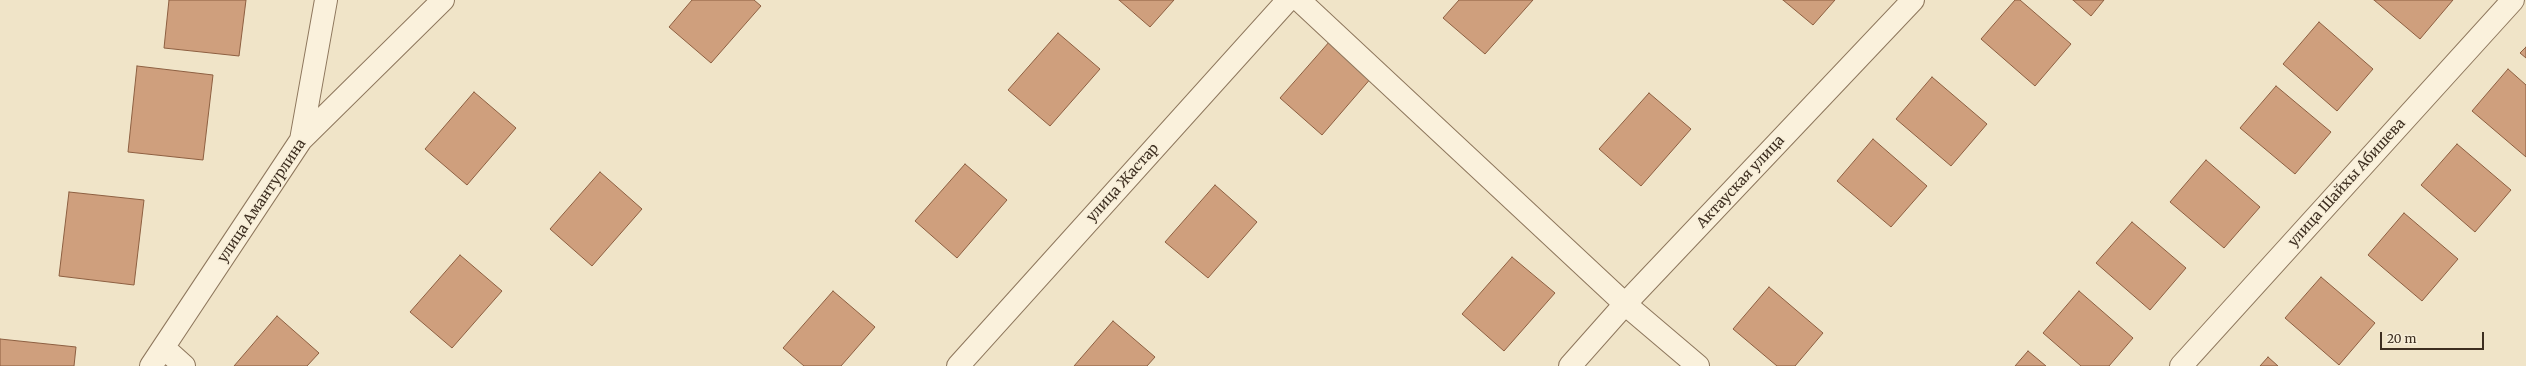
<!DOCTYPE html>
<html>
<head>
<meta charset="utf-8">
<style>
  body { margin:0 }
  #map { position:relative; width:2526px; height:366px; overflow:hidden; background:#f0e4c8; font-family:Merriweather,serif }
  canvas { display:block }
  .scale { position:absolute; left:2380px; top:332px; width:104px; height:18px; box-sizing:border-box; border:2px solid #3d2e20; border-top:0; padding-left:5px; font-size:12px; line-height:14px; white-space:nowrap; color:#3d2e20; -webkit-text-stroke:3px #f7eed8; paint-order:stroke }
</style>
</head>
<body>
<div id="map">
<canvas width="2526" height="366"></canvas>
<div class="scale">20 m</div>
</div>
<script>
const c = document.querySelector('canvas').getContext('2d');
c.lineJoin = 'round';
function paint(path, color) { c.fillStyle = color; c.fill(path, 'evenodd'); }
const poly = rows => new Path2D(rows.map(r => 'M' + r).join(''));
function stroke(path, color, width, dash) { c.strokeStyle = color; c.lineWidth = width; c.lineCap = dash ? 'butt' : 'round'; c.setLineDash(dash || []); c.stroke(path); }
function drawText(font, color, halo, rows, align = 'center') {
  c.font = font + ' Merriweather,serif'; c.lineWidth = 3; c.setLineDash([]); c.textBaseline = 'middle'; c.strokeStyle = halo; c.fillStyle = color; for (const [text, x, y, turn = 0] of rows) {
    c.save(); c.translate(x, y); c.rotate((+turn || 0) * Math.PI / 180); c.textAlign = isNaN(turn) ? turn : align; if (halo) c.strokeText(text, 0, 0); c.fillText(text, 0, 0); c.restore();
  }
}
const building = poly([
  [169,0,246,0,239,56,164,48,169,0],
  [692,0,754,0,761,6,711,63,669,27,692,0],
  [1119,0,1174,0,1150,27,1119,0],
  [1459,0,1533,0,1485,54,1443,18,1459,0],
  [1783,0,1835,0,1813,25,1783,0],
  [2015,0,2020,0,2071,44,2035,86,1981,39,2015,0],
  [2073,0,2104,0,2091,16,2073,0],
  [2374,0,2453,0,2420,39,2374,0],
  [2319,22,2373,69,2337,111,2283,64,2319,22],
  [1058,33,1100,69,1050,126,1008,90,1058,33],
  [1330,41,1372,77,1322,135,1280,98,1330,41],
  [2526,47,2526,58,2520,53,2526,47],
  [137,66,213,75,203,160,128,152,137,66],
  [2508,69,2526,85,2526,157,2472,111,2508,69],
  [1932,77,1987,124,1951,166,1896,119,1932,77],
  [2276,86,2331,132,2295,174,2240,128,2276,86],
  [474,92,516,128,467,185,425,149,474,92],
  [1649,93,1691,129,1641,186,1599,149,1649,93],
  [1873,139,1927,186,1891,227,1837,181,1873,139],
  [2457,144,2511,190,2475,232,2421,185,2457,144],
  [2206,160,2260,207,2224,248,2170,202,2206,160],
  [965,164,1007,200,957,258,915,221,965,164],
  [600,172,642,209,592,266,550,229,600,172],
  [1215,185,1257,222,1208,278,1165,242,1215,185],
  [69,192,144,200,134,285,59,276,69,192],
  [2404,213,2458,259,2422,301,2368,255,2404,213],
  [2132,222,2186,268,2150,310,2096,263,2132,222],
  [460,255,502,291,452,348,410,312,460,255],
  [1512,257,1555,293,1504,351,1462,314,1512,257],
  [2321,277,2375,323,2339,365,2285,318,2321,277],
  [1769,287,1823,333,1795,366,1777,366,1733,329,1769,287],
  [833,291,875,327,841,366,804,366,783,348,833,291],
  [2079,291,2133,338,2109,366,2081,366,2043,333,2079,291],
  [277,316,319,353,307,366,234,366,277,316],
  [1113,321,1155,357,1147,366,1074,366,1113,321],
  [0,339,76,347,74,366,0,366,0,339],
  [2028,351,2046,366,2015,366,2028,351],
  [2268,357,2278,366,2260,366,2268,357]
]);
paint(building, '#cf9f7d');
stroke(building, '#8d5f41', 1);
const minor = poly([
  [1299,0,1625,304,1698,366],
  [301,140,326,0],
  [164,348,184,366],
  [151,366,301,140,443,0],
  [958,366,1288,0],
  [1570,366,1625,304,1913,0],
  [2181,366,2513,0]
]);
stroke(minor, '#8d765c', 24);
stroke(minor, '#faf1dc', 22);
drawText('14px', '#3d2e20', '#f7eed8', [
  ["Актауская улица",1741,182,-47],
  ["улица Жастар",1123,183,-48],
  ["улица Шайхы Абишева",2347,183,-48],
  ["улица Амантурлина",262,201,-56]
]);
</script>
</body>
</html>
